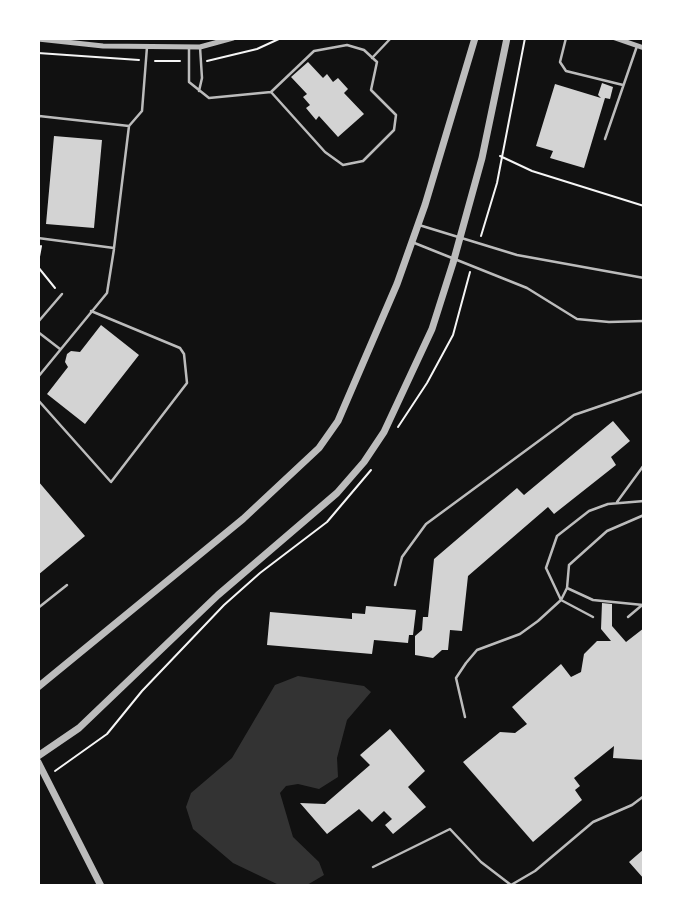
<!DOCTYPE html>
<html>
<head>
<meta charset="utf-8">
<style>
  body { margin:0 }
  #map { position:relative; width:682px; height:924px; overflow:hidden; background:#111; font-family:"Source Serif 4",serif }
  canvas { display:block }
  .frame { position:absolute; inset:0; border:40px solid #fff; pointer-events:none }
</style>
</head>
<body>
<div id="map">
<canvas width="682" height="924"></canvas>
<div class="frame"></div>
</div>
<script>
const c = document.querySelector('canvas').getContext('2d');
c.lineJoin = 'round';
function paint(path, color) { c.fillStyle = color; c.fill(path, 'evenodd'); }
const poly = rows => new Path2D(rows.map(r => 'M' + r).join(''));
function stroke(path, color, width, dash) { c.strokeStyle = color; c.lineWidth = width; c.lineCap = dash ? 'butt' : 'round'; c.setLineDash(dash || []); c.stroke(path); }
paint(poly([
  [298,676,364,686,371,692,347,720,337,758,338,777,319,789,298,784,286,786,280,793,293,837,319,862,324,875,307,885,279,885,233,863,193,829,186,807,191,793,232,758,275,685]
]), '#333');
paint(poly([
  [308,62,323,78,327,74,333,82,338,78,348,89,344,93,364,114,338,137,319,116,316,120,306,108,310,105,303,97,307,94,291,77],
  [602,83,613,87,610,99,605,98,584,168,550,158,553,151,536,146,555,84,601,98,598,95],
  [54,136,102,140,94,228,46,224],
  [101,325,139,355,85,424,47,394,68,367,65,362,67,354,71,351,80,352],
  [613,421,630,441,611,457,616,465,554,514,548,507,468,576,462,631,450,630,448,650,442,650,433,658,415,655,415,636,422,630,423,617,428,617,434,559,517,488,524,495],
  [38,481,85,536,38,575],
  [602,603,612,604,612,626,626,642,644,628,644,760,613,758,614,746,574,778,580,786,575,790,582,800,533,842,463,762,500,732,515,733,527,724,512,707,561,664,571,677,581,672,584,654,597,641,611,641,601,629],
  [366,606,416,610,413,635,409,635,408,643,374,640,372,654,267,645,270,612,352,619,352,613,365,614],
  [390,729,425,771,408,787,426,807,393,834,385,825,392,819,384,811,372,822,359,809,327,834,300,803,325,804,370,765,360,755],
  [644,849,644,879,629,862]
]), '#d3d3d3');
stroke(poly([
  [38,53,139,60],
  [155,61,180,61],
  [207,61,257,49,281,38],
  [500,156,532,171,644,206],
  [481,236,497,183,525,38],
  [38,262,41,246],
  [38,267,55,288],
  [398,427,427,383,453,335,470,272],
  [55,771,107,734,142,691,224,605,260,573,327,522,371,470]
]), '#f5f5f5', 2);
stroke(poly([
  [566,38,560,62,566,71,623,85],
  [189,47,189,82,209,98,271,92,314,51,347,45,364,50,377,62,371,90,396,115,394,130,363,161,343,165,325,152,271,92],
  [372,58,391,38],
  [199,91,202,78,200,47],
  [38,123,39,116,129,126,114,248,38,238],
  [129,126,142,111,147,47],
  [605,139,637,46],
  [419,225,517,255,644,278],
  [412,242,527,288,577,319,609,322,644,321],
  [38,322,62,294],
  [38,332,60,349],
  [38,377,107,293,114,249],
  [38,400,111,482,187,383,184,354,180,348,91,311],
  [617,502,644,465],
  [395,585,402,557,426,524,574,415,644,391],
  [643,605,593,600,567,588,569,565,607,531,644,515],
  [38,608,67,585],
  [593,617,561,600,546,568,557,536,589,511,608,504,644,501],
  [628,617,641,606],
  [465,717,456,678,466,663,477,650,520,634,538,621,561,600,567,588],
  [373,867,450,829,481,862,511,885,535,871,593,822,632,805,644,796]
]), '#bcbcbc', 2.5);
stroke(poly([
  [615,38,644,48],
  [38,39,103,46,200,47,233,38]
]), '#bcbcbc', 5);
stroke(poly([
  [38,687,243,519,319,448,338,421,397,284,425,205,475,38],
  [38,756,79,728,218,595,337,493,364,462,384,432,432,329,453,263,482,158,507,38],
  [38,762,101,886]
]), '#bcbcbc', 7);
</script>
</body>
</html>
